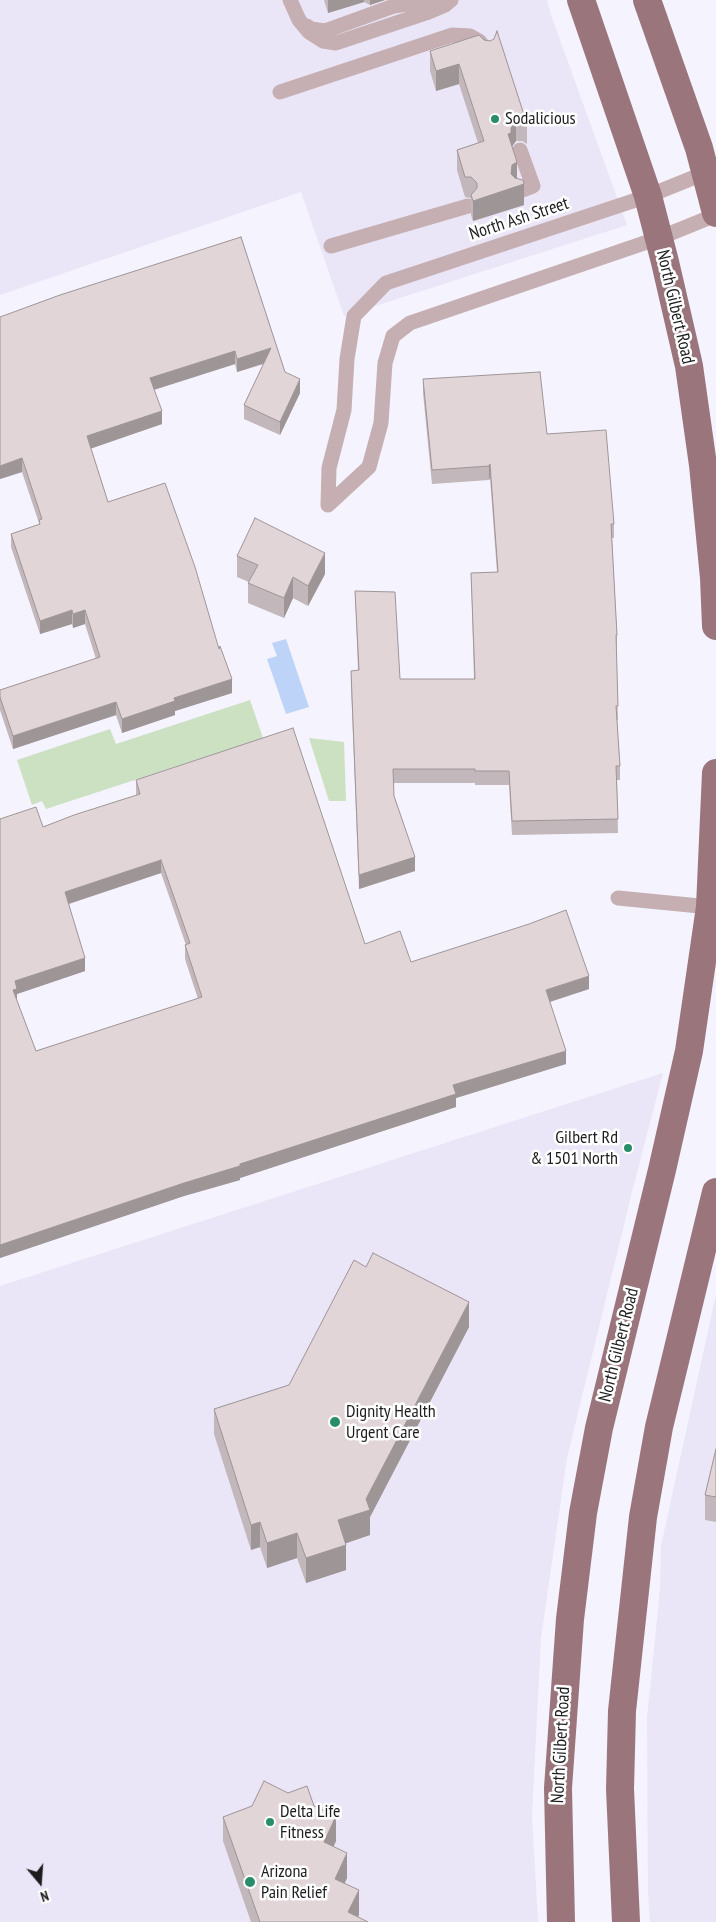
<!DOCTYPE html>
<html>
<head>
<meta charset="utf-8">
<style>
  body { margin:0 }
  #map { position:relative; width:716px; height:1922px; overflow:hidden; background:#f5f3fd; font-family:"PT Sans Narrow",sans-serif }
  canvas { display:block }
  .north { position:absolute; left:15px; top:1857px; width:50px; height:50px; -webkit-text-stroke:4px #fff; paint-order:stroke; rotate:162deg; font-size:14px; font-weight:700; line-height:20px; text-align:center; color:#1d1c1f }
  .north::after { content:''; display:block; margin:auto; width:18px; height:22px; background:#1d1c1f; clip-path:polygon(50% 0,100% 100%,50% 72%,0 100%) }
</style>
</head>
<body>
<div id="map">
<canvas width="716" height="1922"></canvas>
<div class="north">N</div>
</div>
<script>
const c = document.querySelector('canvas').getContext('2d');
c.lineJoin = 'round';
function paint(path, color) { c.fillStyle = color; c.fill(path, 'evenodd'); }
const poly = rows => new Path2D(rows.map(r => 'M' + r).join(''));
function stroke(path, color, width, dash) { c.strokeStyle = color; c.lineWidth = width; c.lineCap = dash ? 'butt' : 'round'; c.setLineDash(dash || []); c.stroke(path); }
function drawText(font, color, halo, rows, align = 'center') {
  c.font = font + ' "PT Sans Narrow",sans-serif'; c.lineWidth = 5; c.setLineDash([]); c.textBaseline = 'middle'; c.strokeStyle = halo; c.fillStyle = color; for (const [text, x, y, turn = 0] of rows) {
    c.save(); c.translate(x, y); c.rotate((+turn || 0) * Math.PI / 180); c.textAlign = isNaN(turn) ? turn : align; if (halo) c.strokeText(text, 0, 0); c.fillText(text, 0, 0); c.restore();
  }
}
paint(poly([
  [0,0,547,0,551,15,627,225,344,316,301,192,0,295],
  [663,1073,632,1192,567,1458,541,1638,532,1816,538,1922,0,1922,0,1286],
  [716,1294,716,1922,650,1922,648,1892,647,1718,660,1589,661,1546]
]), '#eae6f7');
paint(poly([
  [250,700,263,738,46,809,42,801,32,805,17,760,110,729,116,744],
  [309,738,344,742,346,801,329,801]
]), '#cbe1c2');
paint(poly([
  [286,639,309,707,286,714,267,659,277,656,272,643]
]), '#bdd4f8');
stroke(poly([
  [290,0,299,20,309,32,323,41,336,43,426,13,445,5,451,0],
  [307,26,311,29,325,31,394,6,412,3,437,3,442,5],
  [280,92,452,35,470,36,479,41,487,51],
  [520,191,533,186,520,150],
  [331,246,468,206],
  [328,505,329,468,344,410,347,359,354,316,386,283,648,196,705,173],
  [328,505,369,467,381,423,385,363,393,336,410,323,659,238,716,215],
  [618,898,710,907]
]), '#c5afb2', 15);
stroke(poly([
  [581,0,648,196,665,262,689,366,703,465,714,578,716,626],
  [647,0,699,148,716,213],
  [561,1922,558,1788,570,1619,583,1513,599,1428,662,1170,689,1051,710,907,716,773],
  [626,1922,620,1789,622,1711,643,1517,659,1427,716,1192]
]), '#9b757c', 28);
paint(poly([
  [324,0,385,0,370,5,364,2,328,13],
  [479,35,527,124,527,144,522,141,516,141,512,146,517,179,524,205,473,221,471,215,471,198,465,197,457,170,457,150,478,143,459,84,436,91,430,71,430,51],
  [241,237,285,372,300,393,280,435,244,419,244,405,264,364,237,372,235,364,154,390,162,424,91,448,108,502,232,693,175,711,175,715,122,733,116,715,13,749,0,710,0,690,96,659,85,624,73,628,72,624,40,634,11,547,11,534,39,525,39,523,22,472,0,479,0,317],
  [423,379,547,434,614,524,614,538,612,538,617,635,617,649,616,649,618,720,617,720,620,766,620,780,617,780,618,833,512,835,509,785,475,785,475,783,393,783,394,796,415,871,359,889,351,685,351,671,358,670,355,591,400,679,474,679,471,573,497,572,490,478,489,480,432,484,423,393],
  [237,556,325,574,308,606,293,598,284,618,248,603,248,583,249,582,237,577],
  [136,780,365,944,411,962,589,989,550,1002,566,1064,456,1098,456,1107,240,1178,240,1180,184,1196,0,1258,0,819,43,827,136,796],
  [161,873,186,945,185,945,185,959,198,999,36,1051,17,1001,17,994,85,971,69,904],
  [469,1327,370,1517,370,1535,346,1543,346,1570,306,1583,297,1558,267,1568,260,1547,251,1550,214,1434,214,1409],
  [716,1449,716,1522,705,1520,705,1495],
  [314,1806,336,1841,333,1847,347,1878,344,1884,359,1915,358,1917,368,1922,251,1922,223,1841,223,1817]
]), '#c2b7ba');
paint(poly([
  [328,0,364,0,364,2,328,13],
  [370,0,385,0,370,5],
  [459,64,459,84,436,91,436,71],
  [516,121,516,141,511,148,508,134,511,128],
  [517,162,517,182,524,184,524,205,473,221,473,201,511,174,512,165],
  [271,348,271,361,237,372,237,359],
  [235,351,235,364,150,391,150,378],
  [300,379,300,393,280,435,280,422],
  [162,411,162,424,87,450,87,436],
  [22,458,22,472,0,479,0,466],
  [490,464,490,478,489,480,489,466],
  [325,553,325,574,308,606,308,586],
  [293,577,293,598,284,618,284,598],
  [72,610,72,624,40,634,40,621],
  [85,610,85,624,73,628,73,614],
  [232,679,232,693,175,711,175,715,122,733,122,719,174,698],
  [116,702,116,715,13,749,13,736],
  [415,857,415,871,359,889,359,875],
  [161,860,161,873,65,905,65,892],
  [85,958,85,971,17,994,17,1002,13,990,15,981],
  [589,976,589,989,546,1003,546,990],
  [566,1051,566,1064,456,1098,456,1107,240,1178,240,1180,184,1196,0,1258,0,1245,240,1164,453,1085],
  [469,1302,469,1327,370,1517,370,1535,338,1546,338,1520,366,1499],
  [260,1522,260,1547,251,1550,251,1525],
  [297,1533,297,1558,267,1568,267,1543],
  [346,1545,346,1570,306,1583,306,1558],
  [336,1816,336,1841,324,1867,324,1842],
  [347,1853,347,1878,335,1904,335,1879],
  [359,1890,359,1915,355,1922,348,1912]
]), '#9e9597');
const building = poly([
  [497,31,527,124,522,121,516,121,511,128,511,133,508,134,517,162,512,165,511,174,515,178,523,180,524,184,473,201,471,195,477,188,477,183,471,177,465,177,457,150,484,141,459,64,436,71,430,51,479,35,484,40,490,41,494,39,497,31],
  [241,237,285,372,300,379,280,422,244,405,271,348,237,359,235,351,150,378,162,411,87,436,108,502,165,483,195,567,219,649,220,646,232,679,174,698,175,701,122,719,116,702,13,736,0,697,0,690,100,657,85,610,73,614,72,610,40,621,11,534,40,524,39,520,42,519,22,458,0,466,0,317,60,295,241,237],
  [540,372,547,434,606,430,614,524,611,524,617,635,616,635,618,706,616,706,620,766,616,766,618,819,512,821,509,771,475,771,475,769,393,769,394,796,415,857,359,875,351,671,359,670,355,591,395,592,400,679,475,679,471,573,498,572,490,464,489,466,432,470,423,379,540,372],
  [255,518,325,553,308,586,293,577,284,598,248,583,258,565,237,556,255,518],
  [293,728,365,944,400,931,411,962,529,924,566,910,589,976,546,990,566,1051,453,1085,456,1094,240,1164,240,1166,184,1183,0,1245,0,819,36,807,43,827,74,815,140,794,136,780,293,728],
  [161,860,190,943,185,945,202,997,36,1051,13,990,17,989,15,981,85,958,65,892,161,860],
  [373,1253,469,1302,366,1499,370,1510,338,1520,346,1545,306,1558,297,1533,267,1543,260,1522,251,1525,214,1409,289,1385,354,1260,366,1267,373,1253],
  [716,1449,716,1497,705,1495,716,1449],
  [264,1781,288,1793,307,1786,314,1806,336,1816,324,1842,347,1853,335,1879,359,1890,348,1912,368,1922,260,1922,223,1817,252,1806,264,1781]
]);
paint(building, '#e1d5d8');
stroke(building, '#9e9597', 1);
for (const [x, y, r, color] of [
  [495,119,5,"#288d68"],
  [628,1148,5,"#288d68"],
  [335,1422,6,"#288d68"],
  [270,1822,5,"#288d68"],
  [250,1882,6,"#288d68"]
]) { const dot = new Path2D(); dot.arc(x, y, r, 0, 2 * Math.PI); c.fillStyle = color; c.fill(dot); stroke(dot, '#fff', 2); }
drawText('18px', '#1d1c1f', '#fff', [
  ["Sodalicious",505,119],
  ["Gilbert Rd",618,1138,"right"],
  ["& 1501 North",618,1159,"right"],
  ["Dignity Health",346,1412],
  ["Urgent Care",346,1433],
  ["Delta Life",280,1812],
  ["Fitness",280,1833],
  ["Arizona",261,1872],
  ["Pain Relief",261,1893]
], 'left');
drawText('18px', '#1d1c1f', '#fff', [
  ["North Ash Street",519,219,-18],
  ["North Gilbert Road",675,307,77],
  ["North Gilbert Road",619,1345,-76],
  ["North Gilbert Road",561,1745,-87]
]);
</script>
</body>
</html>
